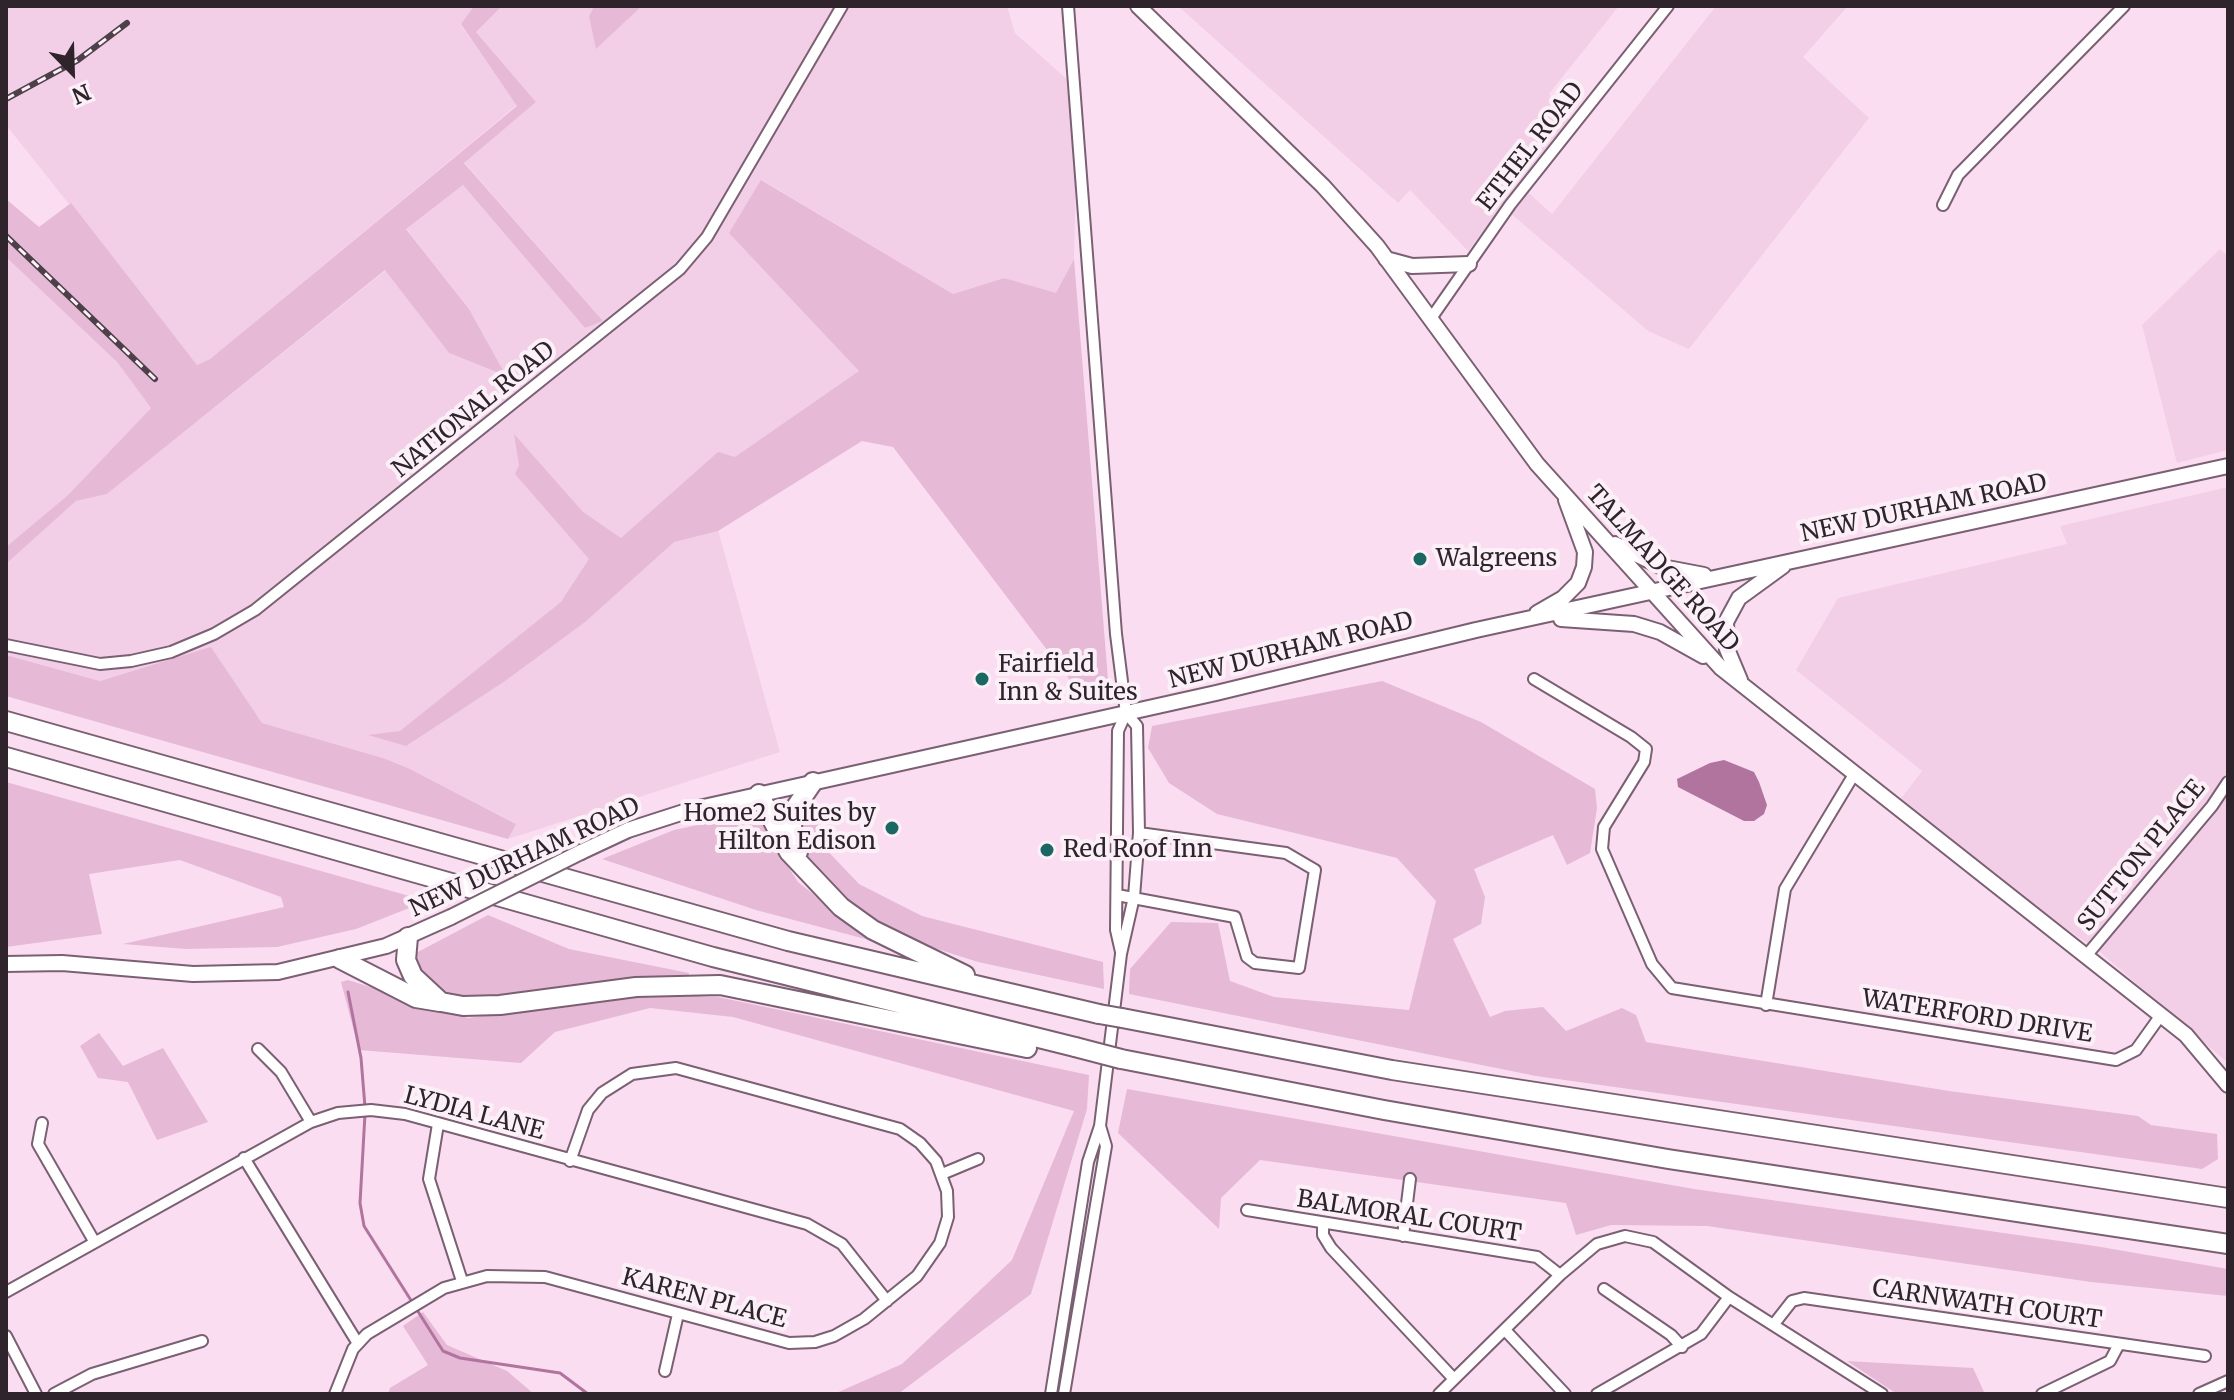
<!DOCTYPE html>
<html>
<head>
<meta charset="utf-8">
<style>
  body { margin:0 }
  #map { position:relative; width:2234px; height:1400px; overflow:hidden; background:#fbddf1; font-family:Merriweather,serif }
  canvas { display:block }
  .frame { position:absolute; inset:0; border:8px solid #2f242b; pointer-events:none }
  .north { position:absolute; left:32px; top:32px; width:80px; height:80px; -webkit-text-stroke:6px #fcf0f8; paint-order:stroke; rotate:157deg; font-size:22px; font-weight:700; line-height:32px; text-align:center; color:#2f242b }
  .north::after { content:''; display:block; margin:auto; width:28px; height:36px; background:#2f242b; clip-path:polygon(50% 0,100% 100%,50% 72%,0 100%) }
</style>
</head>
<body>
<div id="map">
<canvas width="2234" height="1400"></canvas>
<div class="frame"></div>
<div class="north">N</div>
</div>
<script>
const c = document.querySelector('canvas').getContext('2d');
c.lineJoin = 'round';
function paint(path, color) { c.fillStyle = color; c.fill(path, 'evenodd'); }
const poly = rows => new Path2D(rows.map(r => 'M' + r).join(''));
function stroke(path, color, width, dash) { c.strokeStyle = color; c.lineWidth = width; c.lineCap = dash ? 'butt' : 'round'; c.setLineDash(dash || []); c.stroke(path); }
function drawText(font, color, halo, rows, align = 'center') {
  c.font = font + ' Merriweather,serif'; c.lineWidth = 8; c.setLineDash([]); c.textBaseline = 'middle'; c.strokeStyle = halo; c.fillStyle = color; for (const [text, x, y, turn = 0] of rows) {
    c.save(); c.translate(x, y); c.rotate((+turn || 0) * Math.PI / 180); c.textAlign = isNaN(turn) ? turn : align; if (halo) c.strokeText(text, 0, 0); c.fillText(text, 0, 0); c.restore();
  }
}
paint(poly([
  [6,6,474,6,461,25,517,105,210,359,197,365,6,125],
  [502,6,594,6,589,16,597,48,642,6,1007,6,1015,33,1078,89,1074,259,1056,294,1004,278,953,294,762,180,860,371,735,458,718,530,780,752,508,839,515,823,408,768,383,758,262,723,211,648,100,681,6,655,6,564,76,501,107,494,386,270,449,353,505,376,469,309,406,228,463,185,585,328,603,321,464,162,536,102,476,32],
  [1178,6,1619,6,1549,94,1570,120,1519,184,1552,214,1716,6,1848,6,1803,57,1869,118,1689,349,1648,331,1502,206,1468,251,1410,190,1398,203],
  [2220,249,2228,256,2228,450,2177,463,2142,325],
  [6,257,117,362,151,408,68,495,6,547],
  [2228,487,2228,1063,2100,952,1893,809,1922,771,1796,670,1838,598,2067,544,2060,526]
]), '#f3cfe7');
paint(poly([
  [474,6,502,6,476,32,536,102,464,163,603,321,585,328,463,185,406,229,469,309,506,376,449,353,385,270,107,494,76,501,6,564,6,547,68,495,151,408,117,362,6,257,6,199,39,227,71,203,197,365,210,359,517,106,461,24],
  [594,6,642,6,596,49,589,16],
  [761,180,953,294,1004,278,1056,293,1074,259,1109,692,1082,696,893,447,862,441,718,531,674,542,585,622,505,681,406,746,368,735,400,731,561,602,589,559,515,474,519,465,514,434,583,512,621,538,718,452,735,457,859,371,729,233],
  [211,647,262,723,383,758,408,768,516,824,508,839,6,696,6,655,100,681],
  [1382,681,1481,722,1595,789,1597,808,1590,853,1567,865,1553,835,1474,869,1485,897,1481,924,1453,939,1490,1017,1505,1011,1543,1007,1566,1031,1622,1008,1636,1015,1646,1042,1949,1091,2138,1116,2151,1125,2217,1134,2218,1159,2202,1169,1536,1076,1129,994,1130,969,1171,922,1218,923,1230,981,1274,997,1409,1010,1436,901,1397,858,1217,814,1169,783,1148,748,1152,726],
  [6,782,427,901,356,929,277,947,186,949,123,944,284,907,281,897,180,860,89,874,102,934,6,947],
  [818,803,818,841,859,884,922,916,1103,962,1104,989,978,962,925,945,876,920,839,893,807,860,800,830,806,808],
  [754,813,764,816,779,853,798,882,873,941,756,910,602,859,674,830],
  [488,915,569,949,689,973,688,978,480,1001,441,994,421,972,414,954],
  [348,980,468,1018,637,993,718,997,1089,1075,1087,1109,1031,1294,898,1394,834,1394,902,1364,1012,1260,1074,1111,733,1017,650,1008,555,1032,521,1063,359,1050,341,982],
  [99,1033,123,1066,163,1048,208,1122,157,1140,128,1082,98,1078,80,1046],
  [1127,1089,1694,1189,2095,1246,2228,1269,2228,1296,2091,1282,1707,1226,1611,1225,1576,1235,1566,1203,1260,1160,1221,1198,1219,1229,1118,1133],
  [423,1312,447,1345,507,1371,534,1394,388,1394,390,1388,428,1365,403,1326],
  [1847,1361,1973,1368,1985,1394,1897,1394]
]), '#e6b9d7');
paint(poly([
  [1724,760,1754,772,1759,782,1767,805,1764,814,1754,821,1744,821,1678,787,1677,779,1710,763]
]), '#b1749f');
stroke(poly([
  [348,992,361,1058,365,1107],
  [365,1114,360,1203,364,1226,443,1351,460,1358,560,1373,588,1394]
]), '#b1749f', 3);
const street = poly([
  [1068,6,1116,634,1126,713],
  [1943,205,1958,175,2124,6],
  [1432,317,1510,205,1668,6],
  [6,645,100,664,131,661,171,652,214,634,255,610,680,269,707,237,842,6],
  [1534,679,1631,737,1646,749,1644,762,1604,827,1602,849,1652,964,1672,988,2116,1060,2136,1050,2161,1015],
  [1117,895,1235,917,1247,957,1255,963,1299,968,1315,870,1286,853,1139,833],
  [1121,952,1116,930,1118,731,1126,713],
  [2086,956,2212,806,2228,782],
  [1766,1005,1785,889,1853,776],
  [258,1049,281,1072,311,1122],
  [42,1123,38,1144,94,1241],
  [438,1124,429,1179,462,1281],
  [244,1158,357,1342],
  [942,1174,978,1159],
  [1247,1210,1537,1257,1560,1275],
  [1323,1224,1323,1235,1331,1248,1454,1379],
  [1403,1236,1410,1179],
  [1604,1289,1671,1335,1682,1347],
  [6,1292,311,1122,338,1113,371,1110,405,1114,807,1224,842,1244,887,1301],
  [1774,1324,1792,1301,1804,1298,2205,1356],
  [1505,1330,1565,1394],
  [6,1336,36,1394],
  [665,1371,678,1314],
  [54,1394,92,1374,202,1341],
  [335,1394,353,1349,367,1334,444,1288,487,1276,545,1277,789,1343,815,1342,834,1336,864,1319,917,1276,940,1243,948,1217,947,1191,936,1161,920,1143,900,1129,676,1068,632,1074,602,1093,588,1110,570,1161],
  [1051,1394,1088,1162,1100,1126,1121,954,1134,897,1139,833,1137,726,1126,713],
  [1064,1394,1106,1146,1100,1126],
  [1439,1394,1560,1275,1597,1244,1625,1236,1653,1242,1729,1297,1882,1394],
  [1597,1394,1701,1334,1729,1297],
  [2042,1394,2110,1361,2119,1344],
  [2199,1394,2228,1381]
]);
const secondary = poly([
  [1138,6,1323,186,1377,246,1537,464,1721,668,2186,1035,2228,1085],
  [1386,259,1412,266,1469,264],
  [1615,544,1662,567,1704,575],
  [1537,613,1563,598,1578,583,1584,567,1585,552,1566,500],
  [1561,619,1634,624,1660,632,1703,656],
  [1740,680,1727,649,1726,622,1739,598,1783,566],
  [581,852,628,830,690,810,1216,693,1476,630,2228,466],
  [6,964,62,963,193,974,278,972,386,946,451,917]
]);
const highway = poly([
  [6,721,788,941,1099,1014],
  [6,757,713,957,1075,1047],
  [759,794,789,852,841,907,873,930,965,975],
  [798,852,792,828,793,811,813,782],
  [408,937,406,960,413,976,441,1002,463,1006,500,1005,636,987,720,985,1027,1048],
  [340,959,416,998,440,1002],
  [1122,1018,1392,1070,2228,1198],
  [1121,1059,1384,1110,1668,1159,2228,1244]
]);
stroke(street, '#7a6072', 14);
stroke(secondary, '#7a6072', 18);
stroke(highway, '#7a6072', 22);
stroke(street, '#fff', 10);
stroke(secondary, '#fff', 14);
stroke(highway, '#fff', 18);
const rail = poly([
  [6,99,78,60,127,23],
  [6,236,155,379]
]);
stroke(rail, '#4e4049', 6);
stroke(rail, '#fcf0f8', 3, [9]);
const secondaryBridge = poly([
  [451,917,581,852]
]);
const highwayBridge = poly([
  [1099,1014,1122,1018],
  [1075,1047,1121,1059]
]);
stroke(secondaryBridge, '#7a6072', 18, []);
stroke(highwayBridge, '#7a6072', 22, []);
stroke(secondaryBridge, '#fff', 14);
stroke(highwayBridge, '#fff', 18);
for (const [x, y, r, color] of [
  [1420,559,8,"#1b6762"],
  [982,679,8,"#1b6762"],
  [892,828,8,"#1b6762"],
  [1047,850,8,"#1b6762"]
]) { const dot = new Path2D(); dot.arc(x, y, r, 0, 2 * Math.PI); c.fillStyle = color; c.fill(dot); stroke(dot, '#fcf0f8', 3); }
drawText('24px', '#2f242b', '#fcf0f8', [
  ["ETHEL ROAD",1531,147,-52],
  ["NATIONAL ROAD",474,410,-39],
  ["NEW DURHAM ROAD",1924,509,-12],
  ["TALMADGE ROAD",1662,569,48],
  ["NEW DURHAM ROAD",1291,651,-14],
  ["SUTTON PLACE",2142,856,-51],
  ["NEW DURHAM ROAD",525,858,-25],
  ["WATERFORD DRIVE",1977,1017,9],
  ["LYDIA LANE",474,1114,15],
  ["BALMORAL COURT",1409,1217,9],
  ["KAREN PLACE",704,1299,15],
  ["CARNWATH COURT",1987,1305,8]
]);
drawText('24px', '#2f242b', '#fcf0f8', [
  ["Walgreens",1436,559],
  ["Fairfield",998,665],
  ["Inn & Suites",998,693],
  ["Home2 Suites by",876,814,"right"],
  ["Hilton Edison",876,842,"right"],
  ["Red Roof Inn",1063,850]
], 'left');
</script>
</body>
</html>
